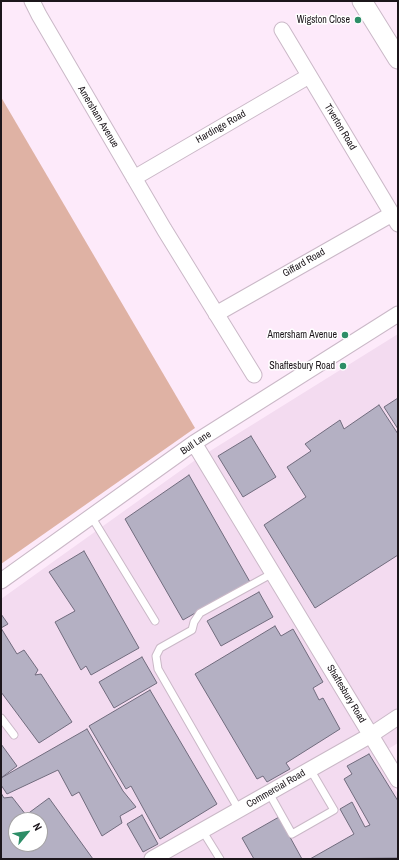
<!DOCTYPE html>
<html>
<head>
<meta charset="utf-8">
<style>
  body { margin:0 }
  #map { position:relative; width:399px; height:860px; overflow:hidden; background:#fdeafa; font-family:"Archivo Narrow",sans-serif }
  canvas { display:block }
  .frame { position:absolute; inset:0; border:2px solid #1c161b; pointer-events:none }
  .north { position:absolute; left:8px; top:812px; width:40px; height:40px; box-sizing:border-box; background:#fff; border:1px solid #a4a2a4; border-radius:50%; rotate:61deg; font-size:11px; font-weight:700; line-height:16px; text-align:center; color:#1c161b }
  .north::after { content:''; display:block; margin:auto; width:14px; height:18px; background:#2d8e67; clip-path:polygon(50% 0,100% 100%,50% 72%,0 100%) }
</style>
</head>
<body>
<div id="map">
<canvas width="399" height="860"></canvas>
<div class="frame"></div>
<div class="north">N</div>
</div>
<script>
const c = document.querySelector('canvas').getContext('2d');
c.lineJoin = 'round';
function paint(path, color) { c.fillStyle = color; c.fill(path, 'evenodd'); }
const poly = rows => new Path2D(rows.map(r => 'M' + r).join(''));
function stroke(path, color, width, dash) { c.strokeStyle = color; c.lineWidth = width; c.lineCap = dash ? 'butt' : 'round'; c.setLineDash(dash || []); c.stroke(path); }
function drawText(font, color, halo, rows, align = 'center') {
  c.font = font + ' "Archivo Narrow",sans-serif'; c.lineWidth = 3; c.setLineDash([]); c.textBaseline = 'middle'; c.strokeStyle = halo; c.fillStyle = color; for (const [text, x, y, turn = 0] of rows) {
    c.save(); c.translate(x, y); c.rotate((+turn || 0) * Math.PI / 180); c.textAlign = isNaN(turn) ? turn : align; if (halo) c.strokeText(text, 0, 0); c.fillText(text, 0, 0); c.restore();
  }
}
paint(poly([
  [398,334,398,743,375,757,398,794,398,859,3,859,1,856,1,599,194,461],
  [16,820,40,820,40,844,16,844]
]), '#f3dbf0');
paint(poly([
  [1,97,195,428,1,564]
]), '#dfb2a4');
const building = poly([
  [398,398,398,429,384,407,398,398],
  [379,405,398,434,398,555,315,608,264,525,306,497,287,467,311,451,305,444,340,420,344,429,379,405],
  [251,436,276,477,243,497,218,456,251,436],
  [189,475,250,582,183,620,125,519,189,475],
  [84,551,139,648,91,675,86,666,81,670,55,622,75,611,49,572,84,551],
  [259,592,273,617,221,646,207,621,259,592],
  [1,614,8,624,1,628,1,614],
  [275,626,281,636,293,629,323,682,313,688,319,700,323,698,340,729,286,763,290,769,267,782,263,776,257,779,195,674,275,626],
  [1,628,17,654,24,650,38,670,35,675,41,674,72,722,39,743,1,692,1,628],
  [142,657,157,683,114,708,99,682,142,657],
  [150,690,217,804,160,839,131,786,126,789,89,726,150,690],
  [87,729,123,791,136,807,120,816,122,823,102,836,79,792,72,796,58,770,7,794,1,785,1,778,87,729],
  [1,744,17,766,1,778,1,744],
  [369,754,398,801,398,858,310,859,354,834,340,809,352,802,365,827,370,825,344,779,352,774,347,766,369,754],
  [1,793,4,798,12,797,26,815,49,798,93,859,2,859,1,857,1,793],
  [16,820,40,820,40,844,16,844,16,820],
  [142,815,158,844,143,852,127,824,142,815],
  [279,817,302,859,254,859,242,838,279,817]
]);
paint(building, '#b4b0c3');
stroke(building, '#716c7e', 1);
const service = poly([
  [91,516,155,621],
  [1,718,14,735],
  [269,793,292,834,334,810,310,769],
  [239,810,158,669,156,656,160,648,192,630,194,622,200,613,273,573],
  [202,830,220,859]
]);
const minor = poly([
  [32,1,39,15,164,229,254,375],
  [282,30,398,224],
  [134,178,309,76],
  [216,314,392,214],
  [194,443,398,780],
  [1,581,194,443,398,314],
  [152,859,371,735,398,717]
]);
const tertiary = poly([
  [362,1,398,59]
]);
stroke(service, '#cab8c7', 9);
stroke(minor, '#cab8c7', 17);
stroke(tertiary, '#cab8c7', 21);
stroke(service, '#fff', 7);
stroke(minor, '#fff', 15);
stroke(tertiary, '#fff', 19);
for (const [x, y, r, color] of [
  [358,20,4,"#2d8e67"],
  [345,335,4,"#2d8e67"],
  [343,366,4,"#2d8e67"]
]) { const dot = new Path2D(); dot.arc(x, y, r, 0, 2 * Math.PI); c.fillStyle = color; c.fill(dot); stroke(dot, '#fff', 1.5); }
drawText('10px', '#1c161b', '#fff', [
  ["Wigston Close",350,20],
  ["Amersham Avenue",337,335],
  ["Shaftesbury Road",335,366]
], 'right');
drawText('10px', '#1c161b', '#fff', [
  ["Amersham Avenue",98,117,59],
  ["Hardinge Road",221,127,-30],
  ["Tiverton Road",340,127,59],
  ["Giffard Road",304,263,-30],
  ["Bull Lane",196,443,-34],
  ["Shaftesbury Road",346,694,59],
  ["Commercial Road",276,789,-30]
]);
</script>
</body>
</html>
